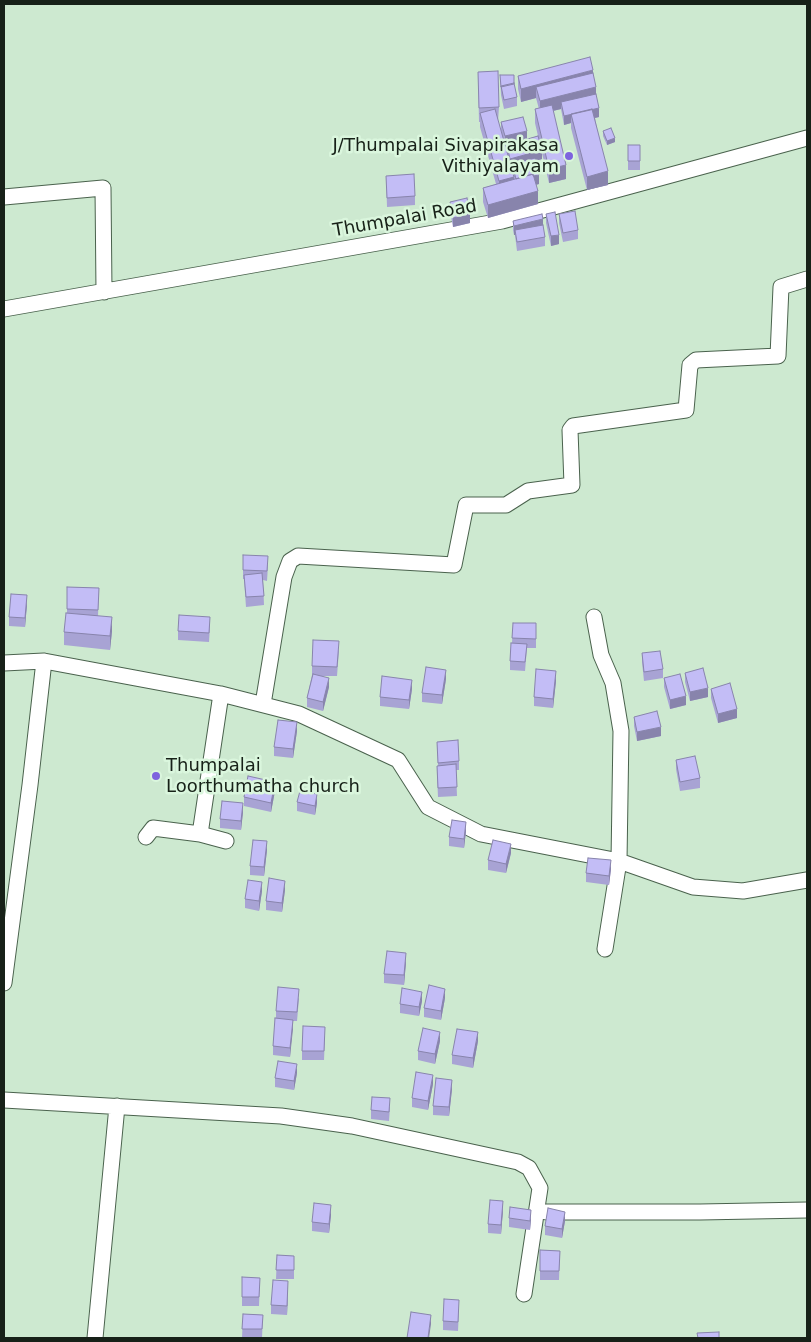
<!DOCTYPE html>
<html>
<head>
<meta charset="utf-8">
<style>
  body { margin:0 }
  #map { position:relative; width:811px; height:1342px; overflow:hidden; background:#cde9d0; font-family:"DejaVu Sans",sans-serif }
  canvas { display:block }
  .frame { position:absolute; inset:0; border:5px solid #172118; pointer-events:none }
</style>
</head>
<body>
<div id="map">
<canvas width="811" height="1342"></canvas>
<div class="frame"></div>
</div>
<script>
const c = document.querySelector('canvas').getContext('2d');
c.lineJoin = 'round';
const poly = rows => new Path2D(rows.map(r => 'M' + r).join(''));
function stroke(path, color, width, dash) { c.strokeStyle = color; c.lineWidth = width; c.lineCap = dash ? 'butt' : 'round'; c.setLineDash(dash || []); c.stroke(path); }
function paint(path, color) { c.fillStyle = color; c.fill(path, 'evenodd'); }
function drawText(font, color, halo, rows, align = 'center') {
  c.font = font + ' "DejaVu Sans",sans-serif'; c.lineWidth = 5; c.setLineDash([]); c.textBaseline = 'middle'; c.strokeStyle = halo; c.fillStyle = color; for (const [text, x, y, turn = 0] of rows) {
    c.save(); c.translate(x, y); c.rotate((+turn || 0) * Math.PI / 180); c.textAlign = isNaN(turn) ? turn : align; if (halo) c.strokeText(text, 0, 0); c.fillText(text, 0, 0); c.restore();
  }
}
const minor = poly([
  [4,197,103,188,104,292],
  [4,309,502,221,807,138],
  [594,617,601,655,613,683,621,731,619,861,605,949],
  [4,663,44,661,221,694,299,714,398,760,428,807,481,834,619,861,693,887,743,891,807,880],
  [263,704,284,577,290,561,298,556,454,565,466,505,506,505,528,491,572,485,570,430,573,426,686,410,690,365,696,360,778,356,781,287,807,279],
  [200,834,221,694],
  [146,837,153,828,200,834,226,841],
  [4,983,30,785,44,661],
  [4,1100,281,1116,352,1126,518,1162,529,1168,540,1188,524,1294],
  [546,1212,700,1212,807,1210],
  [95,1338,117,1106]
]);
stroke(minor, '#4a624d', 17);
stroke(minor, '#fff', 15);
paint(poly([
  [478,72,499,107,498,121,501,131,501,122,527,139,538,136,535,123,535,109,539,109,536,98,521,102,518,89,518,76,593,73,599,117,595,118,608,185,587,190,571,128,571,123,564,125,561,109,553,111,566,179,549,183,542,153,542,159,535,161,539,184,536,185,538,204,488,218,483,202,483,188,496,184,480,127,480,122,479,122],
  [500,75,514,84,517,97,517,106,504,109,501,95],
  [603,131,615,142,607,145,603,136],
  [628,145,640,145,640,170,628,170],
  [386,176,415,196,415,205,387,207],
  [450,202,470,223,453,227,450,211],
  [546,214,559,244,551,246,546,223],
  [559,214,578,230,578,239,563,242,559,223],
  [513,221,543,228,545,237,545,246,517,251,515,235,514,235,513,230],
  [268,565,267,581,263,580,264,605,246,607,244,579,243,579,243,570],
  [67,587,99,588,98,616,112,631,110,650,64,645,64,632,67,613],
  [27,604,25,627,9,626,9,617],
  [513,623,536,623,536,648,527,648,525,671,510,670,510,661,512,643],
  [210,626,209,642,178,640,178,631],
  [339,650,337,676,320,676,329,687,323,711,307,707,307,698,312,675,312,666],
  [642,653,663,669,663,678,644,681,642,662],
  [685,673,708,697,690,701,685,682],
  [664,678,686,705,670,709,664,687],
  [446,679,442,704,422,702,422,693],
  [556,681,553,708,534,706,534,697],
  [412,689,409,709,380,706,380,697],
  [711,689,737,718,718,723,711,698],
  [634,717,661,736,637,741,634,726],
  [297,731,293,758,274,756,274,747],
  [437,742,459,761,459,770,456,770,457,796,438,797,437,775,437,766,438,766],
  [676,760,700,778,700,788,680,791,676,769],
  [275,791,271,812,244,806,244,797],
  [297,802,317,803,315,815,297,811],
  [243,812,241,830,220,828,220,819],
  [466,831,464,848,449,846,449,837],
  [267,850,264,876,250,875,250,866],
  [511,853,506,873,488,870,488,860],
  [611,869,609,885,586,882,586,873],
  [285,890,282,912,266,910,266,901],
  [262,891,259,911,245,908,245,899],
  [406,962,404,985,384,983,384,974],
  [299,998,297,1021,293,1021,290,1057,273,1055,273,1046,276,1018,276,1011],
  [445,998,441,1020,424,1017,424,1008],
  [422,1001,419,1016,400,1013,400,1004],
  [325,1036,324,1060,302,1060,302,1051],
  [440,1041,435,1064,418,1060,418,1051],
  [478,1041,473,1068,452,1064,452,1055],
  [297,1073,294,1090,275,1087,275,1078],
  [433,1084,428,1110,412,1107,412,1098],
  [452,1089,449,1116,433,1115,433,1106],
  [390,1107,389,1121,371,1119,371,1110],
  [503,1210,501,1234,488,1233,488,1224],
  [331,1215,329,1233,312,1231,312,1222],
  [509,1218,531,1219,530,1230,509,1227],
  [565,1221,562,1238,545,1235,545,1226],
  [540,1250,560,1251,559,1280,540,1280],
  [277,1255,294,1256,294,1279,276,1279],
  [242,1277,260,1278,259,1306,242,1306],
  [288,1290,287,1315,271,1314,271,1305],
  [459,1309,458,1331,443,1330,443,1321],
  [243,1314,263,1315,262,1338,242,1338]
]), '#a8a3d4');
paint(poly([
  [593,70,593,84,536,87,536,98,521,102,521,89],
  [596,87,596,100,561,102,561,109,540,114,540,101],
  [599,108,599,117,573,123,571,114,571,123,564,125,564,116],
  [527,131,527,140,505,145,505,136],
  [615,138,615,142,607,145,607,141],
  [542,150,542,159,513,167,512,164,512,167,510,168,510,159],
  [566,165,566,179,549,183,549,169],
  [608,171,608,185,587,190,587,177],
  [539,175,539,184,516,189,516,180],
  [514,177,514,190,499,194,499,181],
  [538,191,538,204,488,218,488,205],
  [470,214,470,223,453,227,453,218],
  [543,219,543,228,515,230,515,235,514,235,514,226],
  [559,235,559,244,551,246,551,236],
  [27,595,27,604,25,627,25,618],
  [112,617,112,631,110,650,110,636],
  [446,670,446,679,442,704,442,695],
  [556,671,556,681,553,708,553,699],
  [329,678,329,687,323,711,323,702],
  [412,680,412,689,409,709,409,700],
  [708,688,708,697,690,701,690,692],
  [686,696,686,705,670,709,670,700],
  [737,709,737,718,718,723,718,714],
  [297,722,297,731,293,758,293,749],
  [661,727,661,736,637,741,637,732],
  [275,782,275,791,271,812,271,803],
  [317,794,317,803,315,815,315,806],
  [243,803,243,812,241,830,241,821],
  [466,822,466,831,464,848,464,839],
  [267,841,267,850,264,876,264,867],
  [511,844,511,853,506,873,506,864],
  [611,860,611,869,609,885,609,876],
  [285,881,285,890,282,912,282,903],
  [262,882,262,891,259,911,259,901],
  [406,953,406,962,404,985,404,975],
  [445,989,445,998,441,1020,441,1011],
  [422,992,422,1001,419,1016,419,1007],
  [293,1020,293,1029,290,1057,290,1048],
  [440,1032,440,1041,435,1064,435,1054],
  [478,1032,478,1041,473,1068,473,1058],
  [297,1064,297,1073,294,1090,294,1081],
  [433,1075,433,1084,428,1110,428,1101],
  [452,1080,452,1089,449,1116,449,1107],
  [503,1201,503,1210,501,1234,501,1225],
  [331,1205,331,1215,329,1233,329,1224],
  [531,1210,531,1219,530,1230,530,1221],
  [565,1212,565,1221,562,1238,562,1229],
  [288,1281,288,1290,287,1315,287,1306],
  [431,1315,431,1324,429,1338,428,1338]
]), '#8884ac');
const building = poly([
  [590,57,593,70,521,89,518,76,590,57],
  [498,71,499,107,479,108,478,72,498,71],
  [593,73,596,87,540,101,536,87,593,73],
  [500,75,514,75,514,84,501,87,500,75],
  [514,83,517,97,504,100,501,86,514,83],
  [596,94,599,108,564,116,561,102,596,94],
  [552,105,566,165,549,169,535,109,552,105],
  [495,109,514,177,499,181,480,113,495,109],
  [592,109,608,171,587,177,571,114,592,109],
  [523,117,527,131,505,136,501,122,523,117],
  [611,128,615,138,607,141,603,131,611,128],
  [538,136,542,150,510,159,507,145,538,136],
  [628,145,640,145,640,161,628,161,628,145],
  [535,158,539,175,533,176,533,174,516,179,512,164,535,158],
  [414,174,415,196,387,198,386,176,414,174],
  [533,174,538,191,488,205,483,188,533,174],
  [467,198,470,214,453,218,450,202,467,198],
  [575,211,578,230,563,233,559,214,575,211],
  [555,212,559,235,551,236,546,214,555,212],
  [542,214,543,219,514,226,513,221,542,214],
  [543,225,545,237,517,242,515,230,543,225],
  [243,555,268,556,267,571,243,570,243,555],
  [262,573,264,596,246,597,244,575,262,573],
  [67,587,99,588,98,610,67,609,67,587],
  [11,594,27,595,25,618,9,617,11,594],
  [66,613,112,617,110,636,64,632,66,613],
  [179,615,210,617,209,633,178,631,179,615],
  [513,623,536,623,536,639,512,638,513,623],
  [313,640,339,641,337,667,312,666,313,640],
  [511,643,527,644,525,662,510,661,511,643],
  [660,651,663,669,644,672,642,653,660,651],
  [426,667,446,670,442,695,422,693,426,667],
  [703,668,708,688,690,692,685,673,703,668],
  [536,669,556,671,553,699,534,697,536,669],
  [313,674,329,678,323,702,307,698,313,674],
  [680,674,686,696,670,700,664,678,680,674],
  [382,676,412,680,409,700,380,697,382,676],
  [730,683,737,709,718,714,711,689,730,683],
  [657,711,661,727,637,732,634,717,657,711],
  [278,720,297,722,293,749,274,747,278,720],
  [458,740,459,761,438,763,437,742,458,740],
  [695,756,700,778,680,782,676,760,695,756],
  [456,764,457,787,438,788,437,766,456,764],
  [248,776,275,782,271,803,244,797,248,776],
  [300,791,317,794,315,806,297,802,300,791],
  [222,801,243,803,241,821,220,819,222,801],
  [452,820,466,822,464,839,449,837,452,820],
  [253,840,267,841,264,867,250,866,253,840],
  [493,840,511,844,506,864,488,860,493,840],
  [588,858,611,860,609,876,586,873,588,858],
  [269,878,285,881,282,903,266,901,269,878],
  [248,880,262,882,259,901,245,899,248,880],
  [387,951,406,953,404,975,384,974,387,951],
  [429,985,445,989,441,1011,424,1008,429,985],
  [278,987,299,989,297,1012,276,1011,278,987],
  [402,988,422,992,419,1007,400,1004,402,988],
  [275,1018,293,1020,290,1048,273,1046,275,1018],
  [303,1026,325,1027,324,1051,302,1051,303,1026],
  [423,1028,440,1032,435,1054,418,1051,423,1028],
  [457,1029,478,1032,473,1058,452,1055,457,1029],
  [278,1061,297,1064,294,1081,275,1078,278,1061],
  [416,1072,433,1075,428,1101,412,1098,416,1072],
  [436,1078,452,1080,449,1107,433,1106,436,1078],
  [372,1097,390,1098,389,1112,371,1110,372,1097],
  [490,1200,503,1201,501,1225,488,1224,490,1200],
  [314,1203,331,1205,329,1224,312,1222,314,1203],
  [510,1207,531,1210,530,1221,509,1218,510,1207],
  [548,1208,565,1212,562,1229,545,1226,548,1208],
  [540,1250,560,1251,559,1271,540,1271,540,1250],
  [277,1255,294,1256,294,1270,276,1270,277,1255],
  [242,1277,260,1278,259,1297,242,1297,242,1277],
  [273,1280,288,1281,287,1306,271,1305,273,1280],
  [444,1299,459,1300,458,1322,443,1321,444,1299],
  [411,1312,431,1315,428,1338,407,1338,411,1312],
  [243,1314,263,1315,262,1329,242,1329,243,1314],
  [719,1332,719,1338,698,1338,697,1333,719,1332]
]);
paint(building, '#c3bdf6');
stroke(building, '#8884ac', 1);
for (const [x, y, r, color] of [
  [569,156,5,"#7e63de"],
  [156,776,5,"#7e63de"]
]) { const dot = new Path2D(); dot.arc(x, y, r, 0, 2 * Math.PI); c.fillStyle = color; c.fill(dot); stroke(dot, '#daf6dd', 2); }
drawText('18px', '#172118', '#daf6dd', [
  ["J/Thumpalai Sivapirakasa",559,146],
  ["Vithiyalayam",559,167],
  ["Thumpalai",166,766,"left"],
  ["Loorthumatha church",166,787,"left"]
], 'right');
drawText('18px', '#172118', '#daf6dd', [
  ["Thumpalai Road",405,219,-10]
]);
</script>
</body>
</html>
